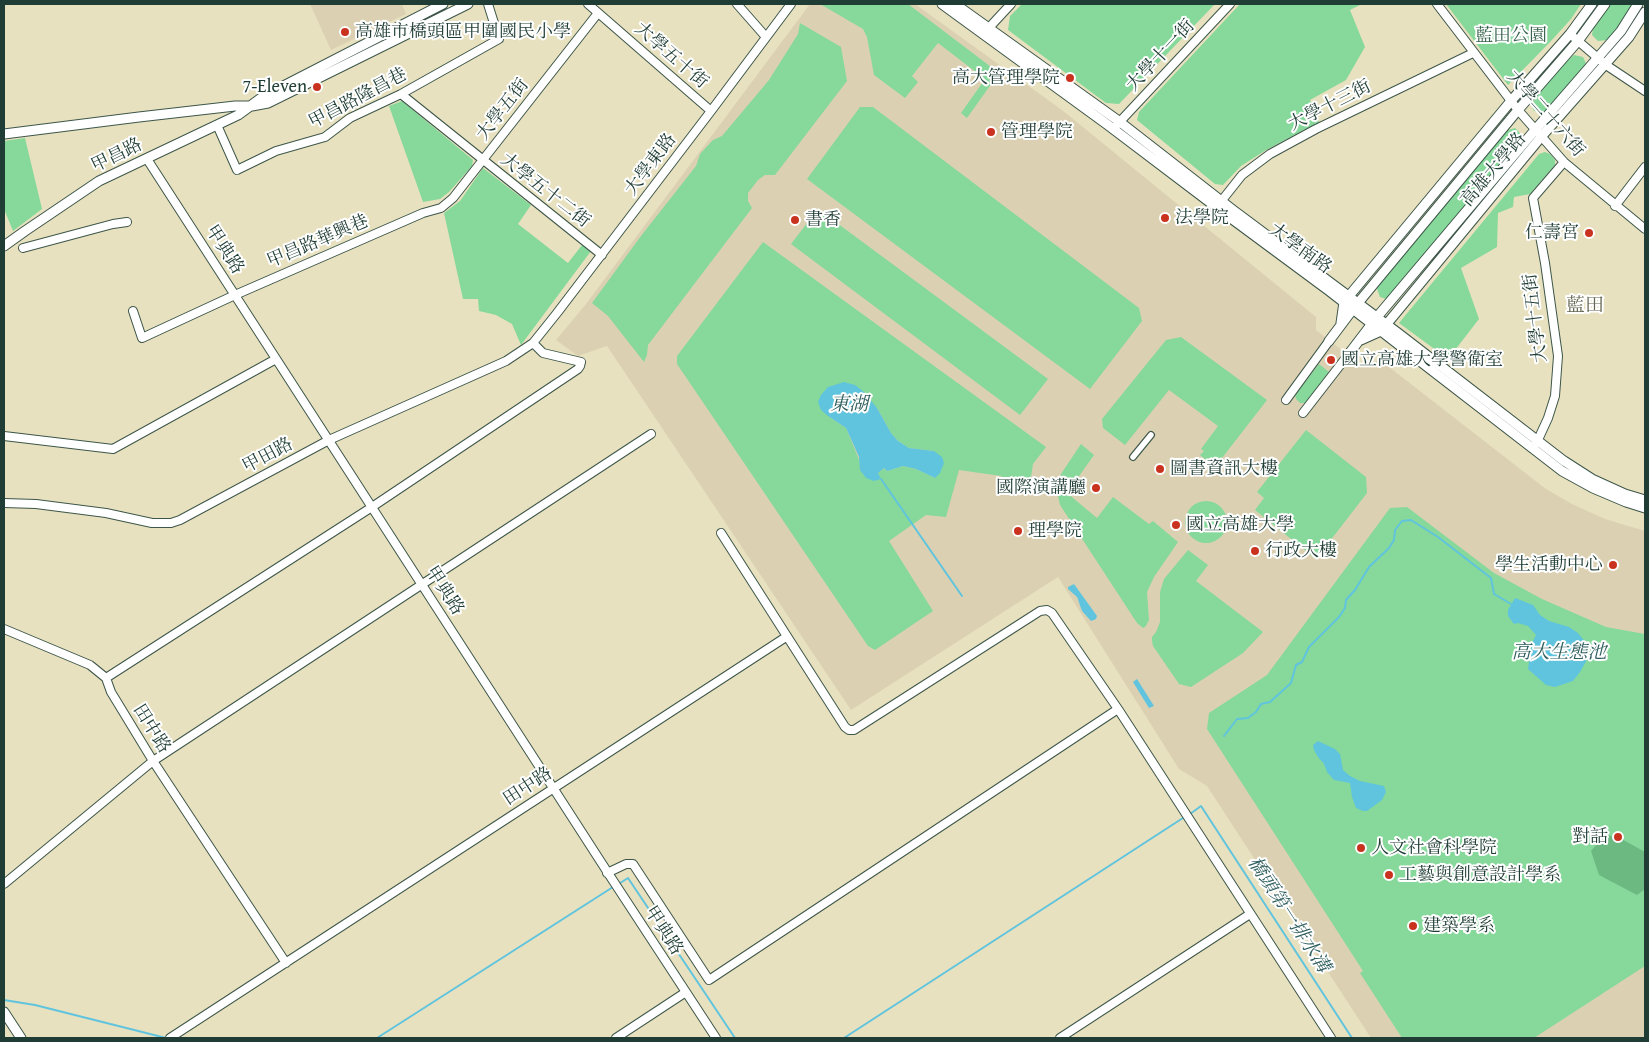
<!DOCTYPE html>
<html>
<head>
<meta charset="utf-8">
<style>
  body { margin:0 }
  #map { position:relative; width:1649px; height:1042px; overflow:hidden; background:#e8e1bf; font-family:"Gentium Book Plus",serif }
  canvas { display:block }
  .frame { position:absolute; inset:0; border:5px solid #1f3d34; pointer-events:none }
</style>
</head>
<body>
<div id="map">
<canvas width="1649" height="1042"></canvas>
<div class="frame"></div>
</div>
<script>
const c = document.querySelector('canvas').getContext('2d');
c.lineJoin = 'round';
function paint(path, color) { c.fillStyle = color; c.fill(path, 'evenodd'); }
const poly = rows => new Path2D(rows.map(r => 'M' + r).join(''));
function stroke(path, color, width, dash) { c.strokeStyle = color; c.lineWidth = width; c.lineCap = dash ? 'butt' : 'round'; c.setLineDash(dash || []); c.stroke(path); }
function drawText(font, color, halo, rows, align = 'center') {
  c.font = font + ' "Gentium Book Plus","Noto Serif TC",serif'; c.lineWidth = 4; c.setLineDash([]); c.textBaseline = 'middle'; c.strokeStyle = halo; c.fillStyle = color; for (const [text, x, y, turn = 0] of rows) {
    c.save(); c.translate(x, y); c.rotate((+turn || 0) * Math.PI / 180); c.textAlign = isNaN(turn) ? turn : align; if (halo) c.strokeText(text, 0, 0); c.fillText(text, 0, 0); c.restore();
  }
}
paint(poly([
  [310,4,402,4,406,14,331,50],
  [810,4,915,4,1062,110,1316,317,1316,330,1348,355,1361,364,1380,360,1546,489,1572,504,1605,519,1645,531,1645,1038,1371,1038,1207,786,1179,769,1058,577,851,710,607,346,578,356,556,340,586,304]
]), '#dbd1b2');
paint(poly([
  [820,4,908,4,999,73,967,118,961,113,985,79,938,43,912,76,918,82,905,98,874,75,867,37,863,29],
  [1022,4,1215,4,1119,104,1106,103,1008,30,1010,16],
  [1240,4,1362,4,1350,10,1365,47,1346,80,1310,100,1319,122,1266,150,1241,166,1223,185,1215,184,1137,120,1139,112],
  [1446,4,1581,4,1571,19,1551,41,1508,85],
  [1610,4,1636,4,1612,36,1608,40,1598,41,1592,35,1593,28,1596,22],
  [800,23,841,47,847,81,775,175,765,175,758,180,748,193,748,201,752,208,648,345,647,355,644,362,608,316,592,303,641,236,696,166,700,154,713,140,722,136,769,80,798,34],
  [1574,55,1583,57,1585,61,1586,64,1582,71,1544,112,1534,111,1531,105,1534,98,1568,60],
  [402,101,473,160,472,166,449,192,440,199,423,202,389,106],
  [860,107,873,107,1139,308,1142,321,1090,389,807,179],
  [1515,128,1522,135,1523,139,1386,299,1380,297,1377,289,1379,284,1508,130],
  [25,138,42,209,13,231,4,209,4,141],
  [1545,152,1550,154,1555,160,1555,165,1530,194,1514,197,1513,207,1498,213,1497,247,1461,268,1479,319,1448,359,1399,323,1539,154],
  [483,168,531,205,518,224,568,263,582,245,591,251,521,345,512,324,496,315,479,311,478,299,463,299,444,213,460,201],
  [818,209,1048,379,1020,415,791,244],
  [763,242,1046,447,1033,464,1031,477,1011,493,1001,476,959,470,946,517,926,515,889,541,933,611,875,650,868,646,677,364,677,356],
  [877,408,891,433,898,441,909,448,934,451,935,478,916,469,903,466,887,471,884,468,878,473,860,462,846,428,828,416],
  [1181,337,1267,400,1215,467,1200,455,1204,451,1201,449,1218,426,1169,390,1125,445,1103,428,1102,419,1166,340],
  [1319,364,1329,372,1305,403,1300,403,1296,399,1295,395],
  [1306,430,1366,477,1367,493,1316,559,1255,510,1264,498,1257,492],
  [1081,444,1094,455,1067,493,1097,518,1113,497,1149,524,1153,521,1178,542,1154,577,1147,592,1149,620,1146,626,1143,628,1137,623,1060,505,1057,492,1061,474],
  '1185 522a21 21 0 1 1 42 0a21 21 0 1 1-42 0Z',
  [1407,507,1494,573,1542,599,1606,627,1645,634,1645,966,1534,1038,1402,1038,1360,973,1363,971,1207,729,1209,713,1267,675,1390,508],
  [1188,550,1208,565,1196,581,1263,632,1243,653,1191,687,1179,684,1153,646,1152,641,1152,637,1156,632,1160,622,1160,592,1164,579]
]), '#86d99a');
paint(poly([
  [1605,835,1618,837,1645,852,1645,889,1637,895,1599,875,1591,851]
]), '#6cb982');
paint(poly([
  [844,382,855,385,864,392,877,408,891,433,898,441,909,448,934,451,942,457,944,463,940,473,935,478,916,469,903,466,887,471,884,468,878,473,881,479,874,481,866,478,860,470,859,457,846,428,828,416,821,410,818,402,821,395,828,387],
  [1074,584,1097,616,1096,619,1091,621,1082,611,1077,597,1068,589,1068,587],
  [1515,598,1533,605,1540,615,1549,621,1569,627,1578,633,1587,644,1589,656,1580,672,1573,681,1555,687,1546,685,1528,669,1532,643,1536,635,1528,626,1518,623,1514,624,1508,616,1508,610],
  [1137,679,1154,706,1149,708,1133,682],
  [1318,741,1335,749,1340,754,1343,770,1350,776,1360,781,1384,786,1386,792,1382,800,1367,811,1363,811,1356,808,1352,797,1350,783,1334,780,1327,772,1324,764,1318,757,1314,750,1313,745]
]), '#60c4de');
stroke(poly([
  [881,479,962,596],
  [1224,736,1237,719,1248,718,1256,712,1261,704,1270,702,1291,683,1296,665,1302,662,1309,647,1339,617,1345,608,1346,600,1355,590,1369,567,1389,548,1394,540,1395,530,1402,521,1411,520,1438,537,1491,578,1494,594,1511,604],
  [1190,814,1201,806,1352,1038],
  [617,885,628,878,735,1038],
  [4,1000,35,1005,166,1038],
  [377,1038,613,887],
  [844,1038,1186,816]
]), '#60c4de', 2);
const pedestrian = poly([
  [1133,457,1151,435]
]);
const minor = poly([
  [588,4,711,111],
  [737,4,766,37],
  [1437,4,1518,110,1564,162,1645,229],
  [985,32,1011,4],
  [1570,34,1606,65,1645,91],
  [401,94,602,255],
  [217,125,237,170,276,151,325,137,350,118,401,94,499,39,488,4],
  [1113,129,1230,4],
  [147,159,610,876,716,1038],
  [1219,204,1242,175,1270,154,1316,129,1473,53],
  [1615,206,1645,167],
  [23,248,113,224,127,222],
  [133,311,142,338,235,295,423,213,441,208,453,198,598,13],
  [1286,400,1329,341],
  [1303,413,1348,355],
  [4,436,113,449,276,359],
  [1532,448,1537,442,1548,418,1555,396,1558,356,1545,263,1533,198,1564,162],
  [4,503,36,504,106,513,152,523,171,523,180,520,329,440,506,361,533,343,557,313,711,111,791,4],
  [721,533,845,727,849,730,854,730,1040,611,1047,610,1052,613,1118,709,1331,1038],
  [4,629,90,665,106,678,111,692,153,761,286,963],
  [106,678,372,507,578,369,580,366,581,362,543,353,533,343],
  [607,873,626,864,633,864,709,980,1118,709],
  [4,884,153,761,651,434],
  [170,1038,786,637],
  [616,1038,686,992],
  [1060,1038,1250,914]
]);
const tertiary = poly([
  [942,4,1108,125,1224,213,1328,290,1562,471,1593,488,1626,502,1645,508],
  [955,4,1120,122,1233,210,1398,333,1564,461,1592,479,1625,494,1645,500],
  [4,134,139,117,235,106,252,106,268,103,468,4],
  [4,246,25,231,99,181,238,115,264,96,443,4],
  [1341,323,1344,302,1511,101,1570,34,1592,4],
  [1361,340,1381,331,1541,137,1629,37,1645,12],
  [1329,341,1353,309,1518,110,1578,41,1605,4],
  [1348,355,1377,317,1535,130,1621,31,1638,4],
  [4,1012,21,1038]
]);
stroke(pedestrian, '#3d5649', 8);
stroke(minor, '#3d5649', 10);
stroke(tertiary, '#3d5649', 11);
stroke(pedestrian, '#fff', 5.5);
stroke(minor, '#fff', 8);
stroke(tertiary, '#fff', 9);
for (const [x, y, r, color] of [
  [345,32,5,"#c8321e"],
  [1070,78,5,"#c8321e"],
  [317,87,5,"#c8321e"],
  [991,132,5,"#c8321e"],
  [1165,218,5,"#c8321e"],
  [795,220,5,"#c8321e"],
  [1589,233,5,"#c8321e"],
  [1331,360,5,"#c8321e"],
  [1160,469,5,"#c8321e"],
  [1096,488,5,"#c8321e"],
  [1176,525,5,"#c8321e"],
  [1018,531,5,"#c8321e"],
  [1255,551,5,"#c8321e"],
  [1613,565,5,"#c8321e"],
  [1618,837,5,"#c8321e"],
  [1361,848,5,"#c8321e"],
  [1389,875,5,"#c8321e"],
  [1413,926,5,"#c8321e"]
]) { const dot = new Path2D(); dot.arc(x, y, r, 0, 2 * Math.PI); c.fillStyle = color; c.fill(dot); stroke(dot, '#fff', 2); }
drawText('18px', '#1f3d34', '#fff', [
  ["高雄市橋頭區甲圍國民小學",355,32],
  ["高大管理學院",1060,78,"right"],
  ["7-Eleven",307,87,"right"],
  ["管理學院",1001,132],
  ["法學院",1175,218],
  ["書香",805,220],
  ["仁壽宮",1579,233,"right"],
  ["國立高雄大學警衛室",1341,360],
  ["圖書資訊大樓",1170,469],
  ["國際演講廳",1086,488,"right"],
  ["國立高雄大學",1186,525],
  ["理學院",1028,531],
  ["行政大樓",1265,551],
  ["學生活動中心",1603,565,"right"],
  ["對話",1608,837,"right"],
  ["人文社會科學院",1371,848],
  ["工藝與創意設計學系",1399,875],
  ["建築學系",1423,926]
], 'left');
drawText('18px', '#39644e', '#fff', [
  ["藍田公園",1511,36]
]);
drawText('18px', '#1f3d34', '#fff', [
  ["大學五十街",671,56,41],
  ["大學十一街",1161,56,-47],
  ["甲昌路隆昌巷",358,99,-28],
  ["大學十三街",1330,106,-27],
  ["大學五街",503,110,-52],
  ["大學二十六街",1545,114,49],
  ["甲昌路",117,156,-26],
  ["大學東路",651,165,-53],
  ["高雄大學路",1494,170,-50],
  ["大學五十二街",545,191,38],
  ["甲昌路華興巷",318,242,-23],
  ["大學南路",1300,249,36],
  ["甲典路",224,250,57],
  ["大學十五街",1536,318,-97],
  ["甲田路",268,456,-28],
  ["甲典路",444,591,57],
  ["田中路",151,729,58],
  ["田中路",528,787,-33],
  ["甲典路",663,931,57]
]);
drawText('19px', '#646651', '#fff', [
  ["藍田",1585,306]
]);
drawText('italic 19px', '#2f5f5e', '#fff', [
  ["東湖",849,405],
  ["高大生態池",1559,653],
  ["橋頭第一排水溝",1288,915,57]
]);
</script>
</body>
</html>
